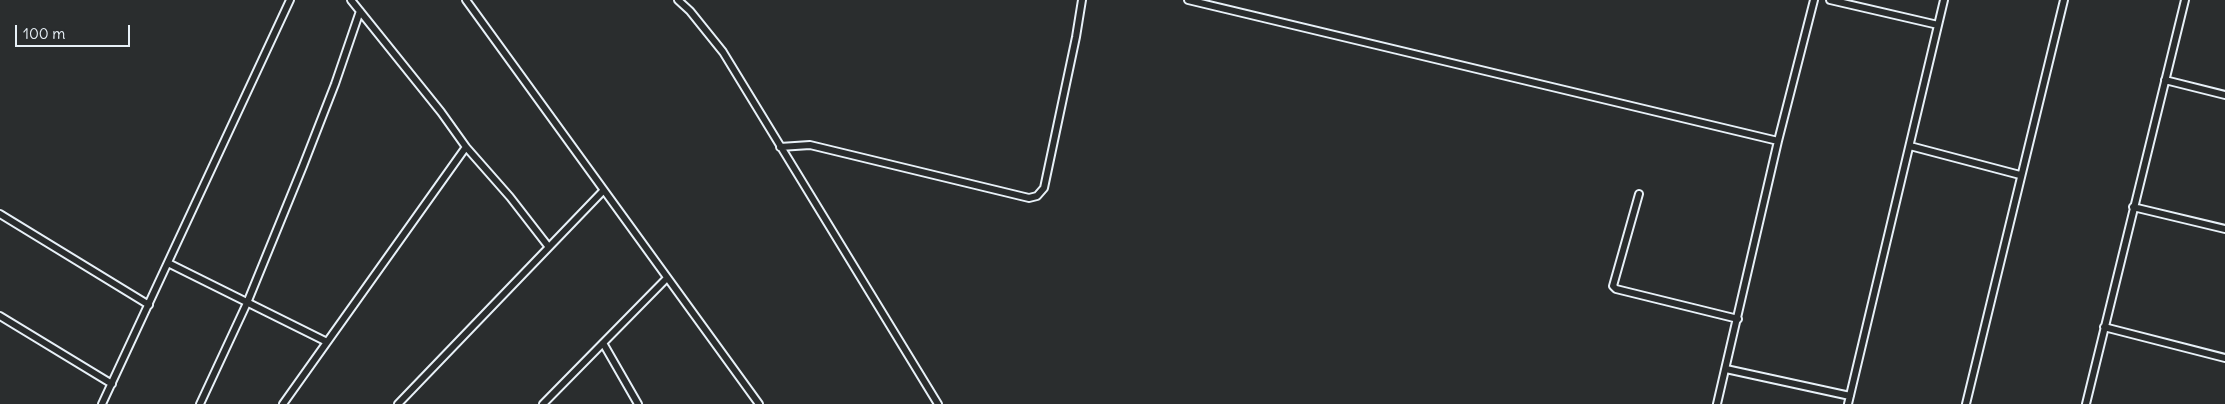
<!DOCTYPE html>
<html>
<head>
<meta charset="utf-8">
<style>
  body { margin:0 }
  #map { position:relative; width:2225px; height:404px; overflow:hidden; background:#2a2d2e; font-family:Delius,sans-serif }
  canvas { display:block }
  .scale { position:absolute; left:15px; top:25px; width:115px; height:22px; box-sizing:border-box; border:2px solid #e8f1f8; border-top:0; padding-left:6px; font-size:15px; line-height:18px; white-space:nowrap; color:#e8f1f8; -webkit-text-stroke:4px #2a2d2e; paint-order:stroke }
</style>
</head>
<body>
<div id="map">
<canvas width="2225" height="404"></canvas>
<div class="scale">100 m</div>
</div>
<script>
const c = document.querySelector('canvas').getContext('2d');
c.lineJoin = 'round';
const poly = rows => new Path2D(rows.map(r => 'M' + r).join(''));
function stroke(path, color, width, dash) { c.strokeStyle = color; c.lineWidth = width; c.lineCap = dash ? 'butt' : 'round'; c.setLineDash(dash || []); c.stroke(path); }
const street = poly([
  [351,0,441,112,466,147,510,197,548,246],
  [466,0,759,404],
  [678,0,690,11,723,52,938,404],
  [1188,0,1778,141],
  [1830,0,1938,25],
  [2165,80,2225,95],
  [1910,146,2020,175],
  [780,147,810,145,1029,198,1037,196,1044,188,1076,37,1082,0],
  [1639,194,1613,286,1616,289,1738,319],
  [2133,207,2225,229],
  [0,214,149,305],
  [168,263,327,342],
  [0,316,112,384],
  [2104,327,2225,358],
  [603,343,638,404],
  [1726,369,1850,396],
  [102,404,290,0],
  [200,404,247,303,303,166,335,84,360,11],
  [283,404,466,147],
  [398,404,603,191],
  [543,404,667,278],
  [1717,404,1778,141,1814,0],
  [1848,404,1944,0],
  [1966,404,2064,0],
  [2086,404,2185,0]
]);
stroke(street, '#e8f1f8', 10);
stroke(street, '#2a2d2e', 6);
</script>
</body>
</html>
